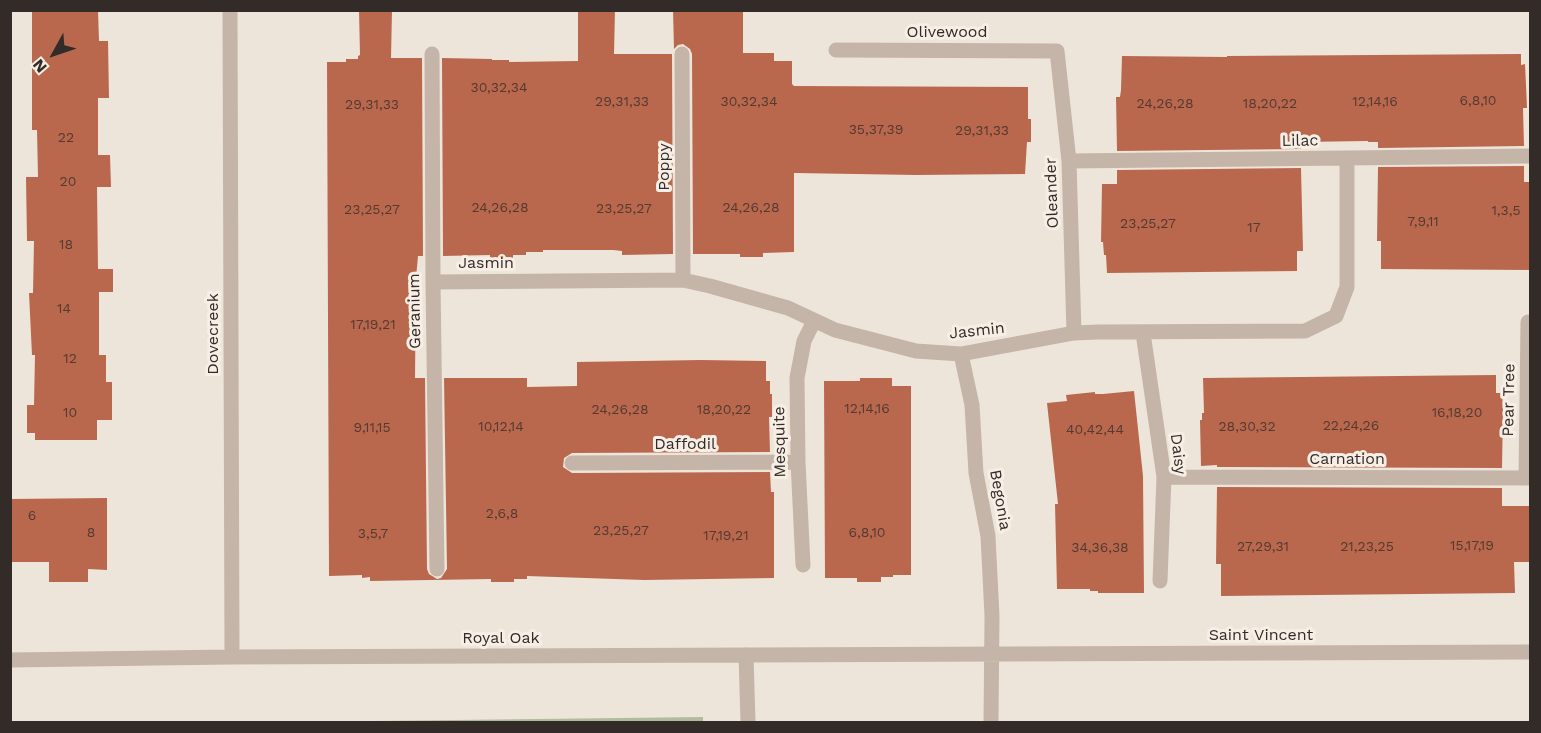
<!DOCTYPE html>
<html>
<head>
<meta charset="utf-8">
<style>
  body { margin:0 }
  #map { position:relative; width:1541px; height:733px; overflow:hidden; background:#eee5da; font-family:"Work Sans",sans-serif }
  canvas { display:block }
  .frame { position:absolute; inset:0; border:12px solid #332b27; pointer-events:none }
  .north { position:absolute; left:24px; top:24px; width:60px; height:60px; -webkit-text-stroke:4px #f7efe6; paint-order:stroke; rotate:230deg; font-size:16px; font-weight:700; line-height:24px; text-align:center; color:#332b27 }
  .north::after { content:''; display:block; margin:auto; width:21px; height:27px; background:#332b27; clip-path:polygon(50% 0,100% 100%,50% 72%,0 100%) }
</style>
</head>
<body>
<div id="map">
<canvas width="1541" height="733"></canvas>
<div class="frame"></div>
<div class="north">N</div>
</div>
<script>
const c = document.querySelector('canvas').getContext('2d');
c.lineJoin = 'round';
function paint(path, color) { c.fillStyle = color; c.fill(path, 'evenodd'); }
const poly = rows => new Path2D(rows.map(r => 'M' + r).join(''));
function stroke(path, color, width, dash) { c.strokeStyle = color; c.lineWidth = width; c.lineCap = dash ? 'butt' : 'round'; c.setLineDash(dash || []); c.stroke(path); }
function drawText(font, color, halo, rows, align = 'center') {
  c.font = font + ' "Work Sans",sans-serif'; c.lineWidth = 6; c.setLineDash([]); c.textBaseline = 'middle'; c.strokeStyle = halo; c.fillStyle = color; for (const [text, x, y, turn = 0] of rows) {
    c.save(); c.translate(x, y); c.rotate((+turn || 0) * Math.PI / 180); c.textAlign = isNaN(turn) ? turn : align; if (halo) c.strokeText(text, 0, 0); c.fillText(text, 0, 0); c.restore();
  }
}
paint(poly([
  [703,717,703,722,288,722]
]), '#b1bc9c');
paint(poly([
  [32,10,98,10,99,41,108,41,109,98,98,98,98,155,110,155,111,187,97,187,98,269,113,269,113,292,99,292,99,355,106,355,106,382,112,382,112,420,97,420,97,440,35,440,35,433,27,433,27,405,34,405,35,355,32,355,29,293,33,293,34,241,27,241,26,177,38,177,37,130,32,130],
  [359,10,392,10,391,58,422,58,423,256,418,256,416,278,415,378,425,378,427,569,429,574,437,579,441,578,447,569,444,378,527,378,527,387,577,386,577,362,701,360,766,361,766,381,770,381,770,394,772,394,772,417,769,417,770,452,572,453,564,458,563,467,572,473,770,472,771,492,774,492,774,578,644,580,527,576,527,579,514,579,514,582,491,582,491,579,370,581,370,577,362,578,362,575,329,576,327,62,346,62,346,59,358,59,358,56,360,55],
  [578,10,615,10,614,54,672,54,673,254,622,255,622,251,613,250,543,250,543,252,526,252,526,255,513,255,513,258,490,258,490,255,443,256,442,58,492,59,492,60,509,60,509,62,578,61],
  [673,10,743,10,743,53,774,53,774,61,792,61,792,84,794,86,1028,87,1028,119,1031,119,1031,142,1027,142,1025,174,916,175,794,173,794,252,763,253,763,257,740,257,740,254,693,254,692,54,690,49,683,44,678,45,674,49],
  [1521,54,1521,65,1525,64,1526,85,1527,108,1523,108,1524,146,1378,148,1378,142,1368,142,1368,141,1301,142,1301,149,1117,151,1116,97,1120,97,1121,90,1122,56,1227,57,1227,56],
  [1524,166,1524,182,1530,182,1530,270,1381,269,1381,241,1377,241,1378,167],
  [1301,168,1303,251,1297,251,1297,271,1107,273,1106,255,1104,255,1103,242,1101,242,1102,184,1117,184,1117,170],
  [1496,375,1496,393,1502,393,1503,408,1502,468,1217,467,1217,465,1201,466,1200,420,1202,420,1202,413,1204,413,1203,378],
  [860,378,892,378,892,386,911,386,911,575,893,575,893,577,881,577,881,582,857,582,857,578,825,578,824,381,860,381],
  [1134,391,1143,476,1144,593,1098,593,1098,591,1090,591,1090,589,1057,589,1055,504,1058,504,1047,403,1067,401,1066,395,1095,392,1095,394,1103,394],
  [1217,487,1502,488,1502,506,1530,506,1530,562,1514,562,1515,593,1221,596,1221,564,1216,564],
  [107,498,107,570,88,569,88,582,49,582,49,562,10,562,10,499]
]), '#b9684e');
stroke(poly([
  [230,10,232,657],
  [836,50,1057,51,1069,161,1074,333],
  [432,54,433,282,437,569],
  [682,54,683,280],
  [1069,161,1530,156],
  [433,282,683,280,710,286,788,308,835,330,916,351,961,354,1074,333,1098,332,1305,331,1336,316,1347,287,1347,158],
  [1143,333,1164,477,1160,581],
  [961,354,972,405,976,473,988,536,992,616,991,722],
  [572,463,798,462],
  [1164,477,1530,478],
  [1526,478,1528,322],
  [803,565,798,462,797,378,804,341,814,321],
  [746,655,748,722],
  [10,660,232,657,1530,652]
]), '#c5b5a8', 15);
drawText('14px', '#543a31', null, [
  ["30,32,34",499,88],
  ["6,8,10",1478,101],
  ["29,31,33",622,102],
  ["30,32,34",749,102],
  ["12,14,16",1375,102],
  ["24,26,28",1165,104],
  ["18,20,22",1270,104],
  ["29,31,33",372,105],
  ["35,37,39",876,130],
  ["29,31,33",982,131],
  ["22",66,138],
  ["20",68,182],
  ["24,26,28",500,208],
  ["24,26,28",751,208],
  ["23,25,27",624,209],
  ["23,25,27",372,210],
  ["1,3,5",1506,211],
  ["7,9,11",1423,222],
  ["23,25,27",1148,224],
  ["17",1254,228],
  ["18",66,245],
  ["14",64,309],
  ["17,19,21",373,325],
  ["12",70,359],
  ["12,14,16",867,409],
  ["24,26,28",620,410],
  ["18,20,22",724,410],
  ["10",70,413],
  ["16,18,20",1457,413],
  ["22,24,26",1351,426],
  ["10,12,14",501,427],
  ["28,30,32",1247,427],
  ["9,11,15",372,428],
  ["40,42,44",1095,430],
  ["2,6,8",502,514],
  ["6",32,516],
  ["23,25,27",621,531],
  ["8",91,533],
  ["6,8,10",867,533],
  ["3,5,7",373,534],
  ["17,19,21",726,536],
  ["15,17,19",1472,546],
  ["27,29,31",1263,547],
  ["21,23,25",1367,547],
  ["34,36,38",1100,548]
]);
drawText('16px', '#332b27', '#f7efe6', [
  ["Olivewood",947,32],
  ["Lilac",1300,141,-1],
  ["Poppy",664,167,-90],
  ["Oleander",1052,193,-92],
  ["Jasmin",486,263],
  ["Geranium",415,311,-91],
  ["Jasmin",977,331,-6],
  ["Dovecreek",213,334,-90],
  ["Pear Tree",1509,400,-89],
  ["Mesquite",780,442,-91],
  ["Daffodil",685,444],
  ["Daisy",1178,454,83],
  ["Carnation",1347,459],
  ["Begonia",1000,500,80],
  ["Saint Vincent",1261,635],
  ["Royal Oak",501,638]
]);
</script>
</body>
</html>
